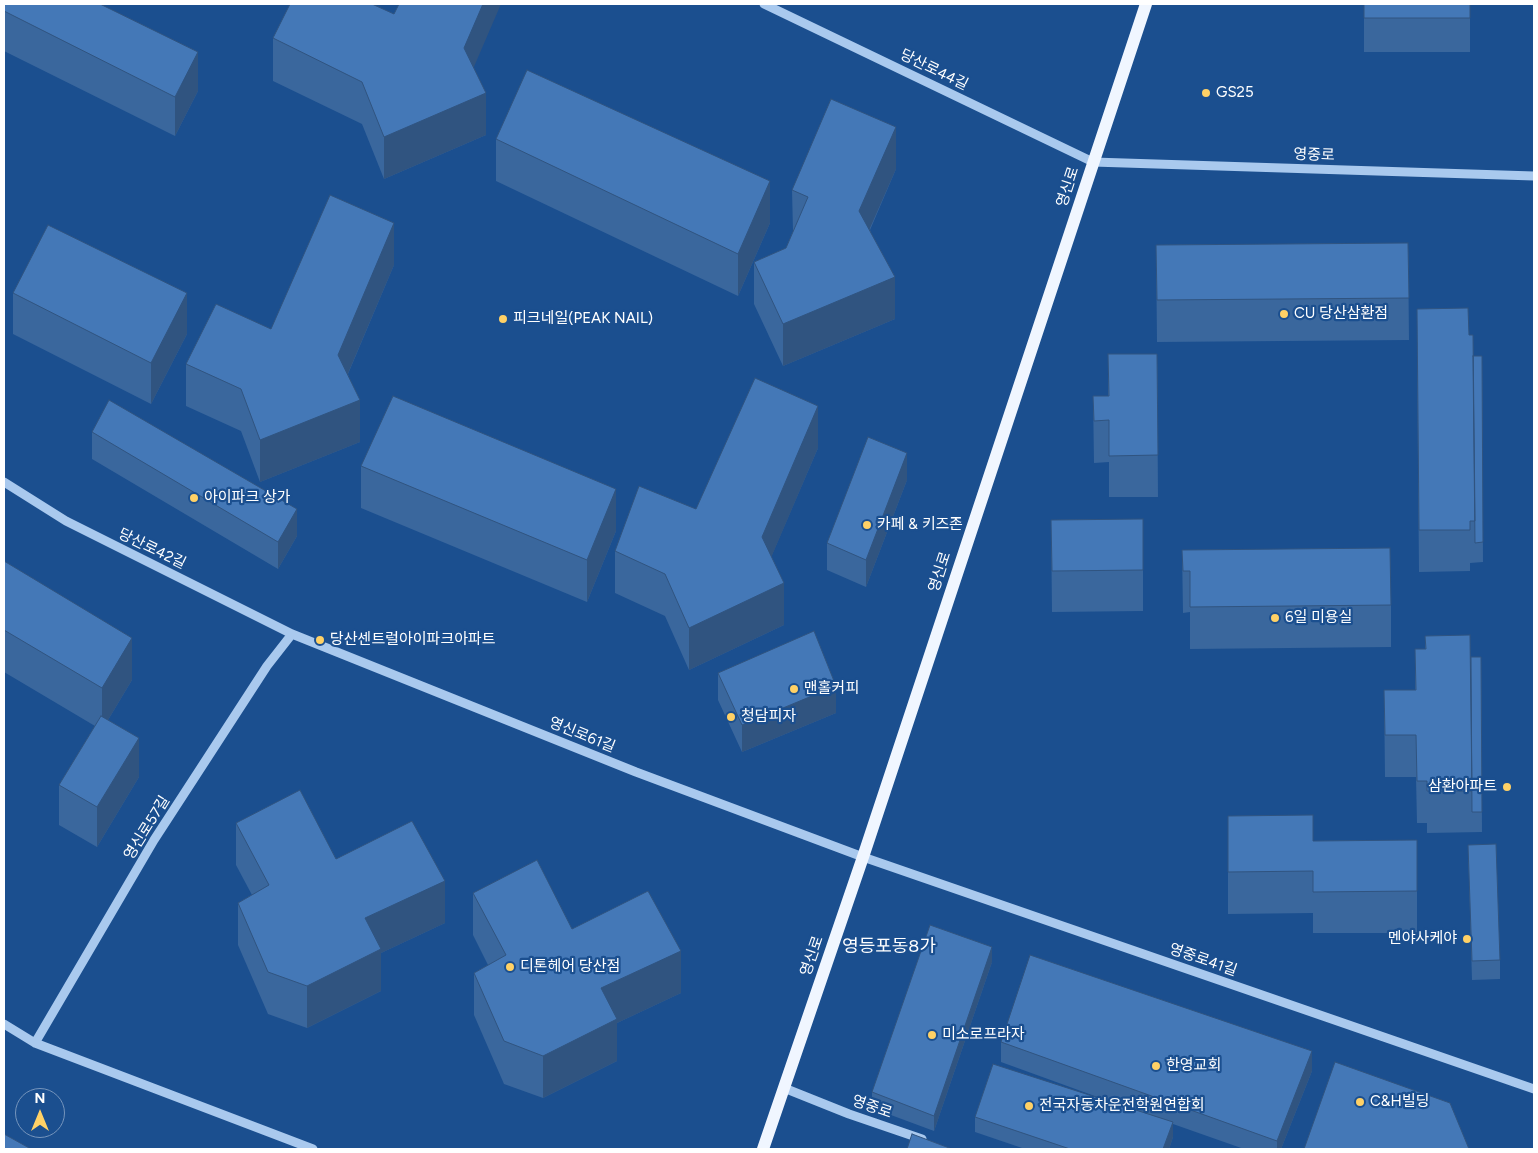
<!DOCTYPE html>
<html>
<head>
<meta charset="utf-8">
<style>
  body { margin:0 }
  #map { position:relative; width:1538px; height:1153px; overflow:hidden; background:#1b4f8f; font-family:Figtree,sans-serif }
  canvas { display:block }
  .frame { position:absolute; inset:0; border:5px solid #fff; pointer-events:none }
  .north { position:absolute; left:15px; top:1088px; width:50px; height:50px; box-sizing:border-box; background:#1b4f8f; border:1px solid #7695bc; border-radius:50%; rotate:0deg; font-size:14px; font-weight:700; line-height:20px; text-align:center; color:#fff }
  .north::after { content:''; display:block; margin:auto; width:18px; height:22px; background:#ffd166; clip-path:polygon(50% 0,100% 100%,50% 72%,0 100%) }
</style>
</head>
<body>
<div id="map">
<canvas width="1538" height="1153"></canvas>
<div class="frame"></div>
<div class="north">N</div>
</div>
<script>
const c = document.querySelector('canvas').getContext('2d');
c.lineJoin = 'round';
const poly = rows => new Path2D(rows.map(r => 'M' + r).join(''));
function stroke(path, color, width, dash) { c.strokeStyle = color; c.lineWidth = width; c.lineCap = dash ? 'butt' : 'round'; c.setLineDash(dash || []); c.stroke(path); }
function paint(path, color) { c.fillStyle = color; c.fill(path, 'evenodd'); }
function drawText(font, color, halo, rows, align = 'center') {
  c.font = font + ' Figtree,"Noto Sans KR",sans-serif'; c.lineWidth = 4.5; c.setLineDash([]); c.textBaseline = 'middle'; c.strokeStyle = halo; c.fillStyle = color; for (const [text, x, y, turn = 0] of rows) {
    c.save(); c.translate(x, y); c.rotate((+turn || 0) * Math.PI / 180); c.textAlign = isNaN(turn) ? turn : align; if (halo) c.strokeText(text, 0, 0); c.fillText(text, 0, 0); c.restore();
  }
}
stroke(poly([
  [764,4,1093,162,1534,176],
  [4,482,66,521,292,634,636,772,863,857,1534,1089],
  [4,1024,35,1043,313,1149],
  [35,1043,154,840,267,666,292,634],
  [784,1088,849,1114,922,1139]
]), '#a9c9ee', 9);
stroke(poly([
  [763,1149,863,857,1146,4]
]), '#f0f6ff', 12);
paint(poly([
  [4,4,198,91,175,136,4,51],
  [1364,4,1470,4,1470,52,1364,52],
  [273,38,473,67,486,135,384,179,362,124,273,81],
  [496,139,770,223,738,296,496,181],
  [896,169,870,230,895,319,783,366,754,304,754,262,786,248,793,232,792,190],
  [1408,243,1409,340,1157,342,1156,245],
  [394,265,348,374,360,442,260,482,241,431,186,406,186,364,271,329],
  [13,293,187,334,151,404,13,334],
  [1469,335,1473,356,1482,356,1483,562,1470,563,1470,571,1419,572,1417,350],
  [1108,354,1157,354,1158,497,1109,497,1109,462,1094,463,1093,396,1108,396],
  [92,432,297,536,278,569,92,459],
  [818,448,771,557,784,625,689,670,665,616,615,593,615,551],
  [361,466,616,531,587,602,361,508],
  [907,480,866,587,827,570,827,543],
  [1143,519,1143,611,1052,612,1051,520],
  [1182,550,1391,605,1391,647,1190,649,1190,612,1183,613],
  [4,561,132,680,108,720,139,777,97,847,59,825,59,785,95,726,4,672],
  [1425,636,1471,657,1481,657,1482,832,1427,833,1427,823,1417,823,1416,777,1385,777,1384,690,1415,690,1415,649,1425,649],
  [718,673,836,713,742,752,718,700],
  [1228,816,1313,841,1417,840,1417,933,1313,933,1313,913,1228,914],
  [236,823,336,859,445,923,381,953,381,991,307,1028,268,1014,238,945,238,903,252,895,236,865],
  [1468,845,1500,960,1500,979,1472,980],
  [473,893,572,929,681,993,617,1023,617,1061,543,1098,504,1084,474,1015,474,973,488,965,473,935],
  [992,962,934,1131,872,1108,872,1092],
  [1001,1042,1312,1071,1281,1149,1244,1149,1173,1124,1173,1137,1169,1149,1025,1149,975,1132,975,1117,1114,1103,1001,1062]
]), '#3a679d');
paint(poly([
  [483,4,501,4,464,90,464,48],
  [198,52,198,91,175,136,175,97],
  [486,93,486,135,384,179,384,137],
  [896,127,896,169,859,253,859,211],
  [770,181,770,223,738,296,738,254],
  [394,223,394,265,338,397,338,355],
  [895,277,895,319,783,366,783,324],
  [187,293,187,334,151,404,151,363],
  [360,400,360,442,260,482,260,440],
  [818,406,818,448,762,579,762,537],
  [907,453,907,480,866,587,866,560],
  [616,489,616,531,587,602,587,560],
  [297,509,297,536,278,569,278,542],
  [784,583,784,625,689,670,689,628],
  [132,638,132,680,102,730,102,688],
  [836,686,836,713,742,752,742,725],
  [139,738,139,777,97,847,97,807],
  [445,881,445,923,381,953,381,991,307,1028,307,986,365,918],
  [992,947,992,962,934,1131,934,1116],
  [681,951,681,993,617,1023,617,1061,543,1098,543,1056,601,988],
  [1312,1051,1312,1071,1281,1149,1277,1149,1277,1141],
  [1173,1122,1173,1137,1169,1149,1163,1149]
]), '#305480');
const building = poly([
  [4,4,100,4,198,52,175,97,4,11,4,4],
  [290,4,372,4,394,14,399,4,483,4,464,48,486,93,384,137,362,82,273,38,290,4],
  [1364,4,1470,4,1470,18,1364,18,1364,4],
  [527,70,770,181,738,254,496,139,527,70],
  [831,99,896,127,859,211,895,277,783,324,754,262,786,248,808,197,792,190,831,99],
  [330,195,394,223,338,355,360,400,260,440,241,389,186,364,216,304,271,329,330,195],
  [48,225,187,293,151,363,13,293,48,225],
  [1408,243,1409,298,1157,300,1156,245,1408,243],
  [1468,308,1469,335,1473,335,1475,521,1470,521,1470,530,1419,530,1417,309,1468,308],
  [1108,354,1157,354,1158,455,1109,456,1109,420,1094,421,1093,396,1109,396,1108,354],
  [1473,356,1482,356,1483,542,1475,543,1473,356],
  [755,378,818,406,762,537,784,583,689,628,665,574,615,551,639,486,696,509,755,378],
  [393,396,616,489,587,560,361,466,393,396],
  [109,400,297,509,278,542,92,432,109,400],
  [868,437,907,453,866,560,827,543,868,437],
  [1143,519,1143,570,1052,571,1051,520,1143,519],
  [1390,548,1391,605,1190,607,1190,571,1183,571,1182,550,1390,548],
  [4,561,132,638,102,688,4,630,4,561],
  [814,631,836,686,742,725,718,673,814,631],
  [1470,635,1472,791,1427,791,1427,781,1417,781,1416,735,1385,735,1384,690,1416,690,1415,649,1426,649,1425,636,1470,635],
  [1471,657,1481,657,1482,812,1472,812,1471,657],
  [101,716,139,738,97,807,59,785,101,716],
  [300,790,336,859,412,821,445,881,365,918,381,949,307,986,268,972,238,903,269,885,236,823,300,790],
  [1313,815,1313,841,1417,840,1417,891,1313,892,1313,871,1228,872,1228,816,1313,815],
  [1496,844,1500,960,1472,961,1468,845,1496,844],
  [537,860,572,929,648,891,681,951,601,988,617,1019,543,1056,504,1041,474,973,506,955,473,893,537,860],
  [930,925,992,947,934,1116,872,1092,930,925],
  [1030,955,1312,1051,1277,1141,1001,1042,1030,955],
  [1335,1062,1450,1103,1469,1149,1304,1149,1335,1062],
  [993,1064,1173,1122,1163,1149,1070,1149,975,1117,993,1064],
  [4,1134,31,1149,4,1149,4,1134],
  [912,1134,952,1149,907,1149,912,1134]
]);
paint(building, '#4478b7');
stroke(building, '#305480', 1);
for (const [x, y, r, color] of [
  [1206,93,5,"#ffd166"],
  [1284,314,5,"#ffd166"],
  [503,319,5,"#ffd166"],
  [194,498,5,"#ffd166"],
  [867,525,5,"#ffd166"],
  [1275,618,5,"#ffd166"],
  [320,640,5,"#ffd166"],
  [794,689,5,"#ffd166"],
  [731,717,5,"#ffd166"],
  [1507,787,5,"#ffd166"],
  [1467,939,5,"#ffd166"],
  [510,967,5,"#ffd166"],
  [932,1035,5,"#ffd166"],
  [1156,1066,5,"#ffd166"],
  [1360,1102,5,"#ffd166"],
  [1029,1106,5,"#ffd166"]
]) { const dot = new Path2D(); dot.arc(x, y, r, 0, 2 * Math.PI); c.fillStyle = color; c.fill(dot); stroke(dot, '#1b4f8f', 2); }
drawText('15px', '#fff', '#1b4f8f', [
  ["당산로44길",934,70,26],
  ["영중로",1314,155,2],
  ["영신로",1068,187,-72],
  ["당산로42길",152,549,26],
  ["영신로",940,572,-72],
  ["영신로61길",582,735,22],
  ["영신로57길",147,828,-58],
  ["영신로",812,956,-71],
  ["영중로41길",1203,960,19],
  ["영중로",872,1107,19]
]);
drawText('15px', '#fff', '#1b4f8f', [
  ["GS25",1216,93],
  ["CU 당산삼환점",1294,314],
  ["피크네일(PEAK NAIL)",513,319],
  ["아이파크 상가",204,498],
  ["카페 & 키즈존",877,525],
  ["6일 미용실",1285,618],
  ["당산센트럴아이파크아파트",330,640],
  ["맨홀커피",804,689],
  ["청담피자",741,717],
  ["삼환아파트",1497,787,"right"],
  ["멘야사케야",1457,939,"right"],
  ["디톤헤어 당산점",520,967],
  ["미소로프라자",942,1035],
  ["한영교회",1166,1066],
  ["C&H빌딩",1370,1102],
  ["전국자동차운전학원연합회",1039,1106]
], 'left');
drawText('18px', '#fff', '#1b4f8f', [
  ["영등포동8가",889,947]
]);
</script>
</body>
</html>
